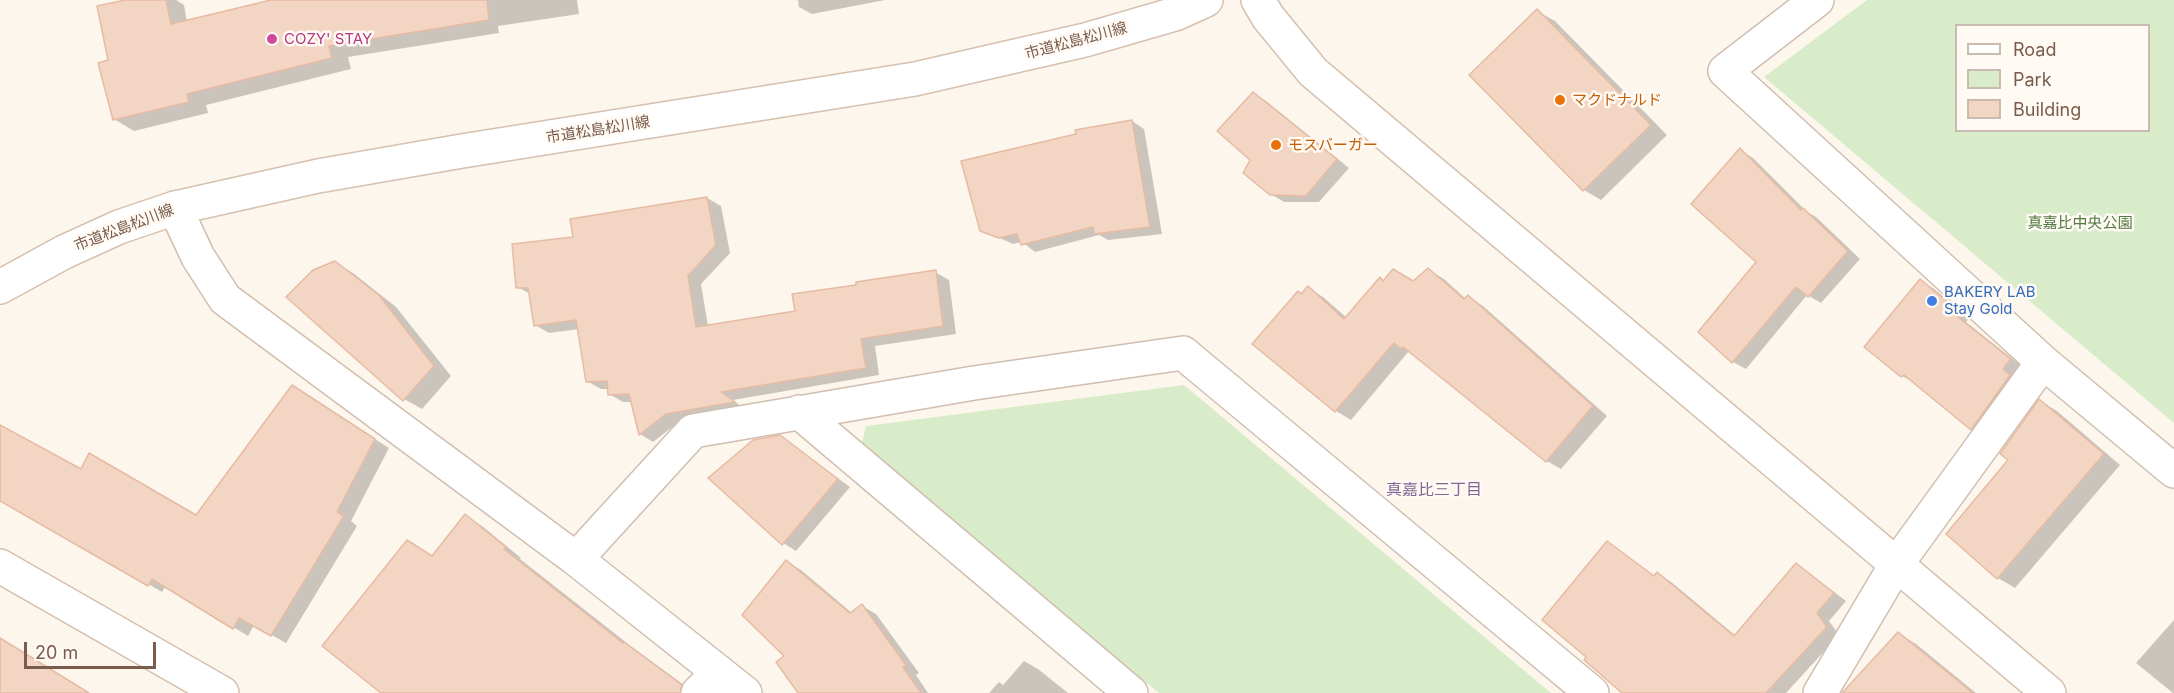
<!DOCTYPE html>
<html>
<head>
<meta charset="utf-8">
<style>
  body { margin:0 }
  #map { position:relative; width:2174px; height:693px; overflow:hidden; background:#fdf6ec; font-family:Inter,sans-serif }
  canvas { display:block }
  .legend { position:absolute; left:1955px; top:24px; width:195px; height:108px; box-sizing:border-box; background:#fffaf3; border:2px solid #cabbb1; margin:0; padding:8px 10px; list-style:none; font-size:18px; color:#7a5c4d }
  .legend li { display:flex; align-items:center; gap:12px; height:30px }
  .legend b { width:30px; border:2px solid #cabbb1 }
  .scale { position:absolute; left:24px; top:642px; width:132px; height:27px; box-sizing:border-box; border:3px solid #7a5c4d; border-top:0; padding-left:8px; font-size:18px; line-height:21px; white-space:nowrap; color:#7a5c4d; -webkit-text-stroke:4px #fffaf3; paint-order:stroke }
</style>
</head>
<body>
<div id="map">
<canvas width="2174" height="693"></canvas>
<ul class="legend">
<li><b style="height:8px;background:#fff"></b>Road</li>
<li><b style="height:16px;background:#d8ecc9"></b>Park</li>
<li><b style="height:16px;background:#f3d5c3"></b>Building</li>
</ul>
<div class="scale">20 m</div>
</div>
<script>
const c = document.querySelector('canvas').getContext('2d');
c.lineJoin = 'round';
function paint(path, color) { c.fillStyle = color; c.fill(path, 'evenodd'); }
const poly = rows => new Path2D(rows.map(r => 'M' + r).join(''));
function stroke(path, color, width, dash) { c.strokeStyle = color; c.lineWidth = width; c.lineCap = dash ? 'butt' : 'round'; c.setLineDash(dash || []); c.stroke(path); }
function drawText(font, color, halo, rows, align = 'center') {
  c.font = font + ' Inter,"Noto Sans JP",sans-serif'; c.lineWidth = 5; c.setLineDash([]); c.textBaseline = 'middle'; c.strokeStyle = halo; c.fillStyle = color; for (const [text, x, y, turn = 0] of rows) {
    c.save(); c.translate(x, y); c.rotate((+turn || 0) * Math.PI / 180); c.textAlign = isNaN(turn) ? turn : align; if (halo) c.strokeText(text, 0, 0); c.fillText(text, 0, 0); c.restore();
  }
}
paint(poly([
  [1867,0,2174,0,2174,423,1764,77],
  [1956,26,2148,26,2148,130,1956,130],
  [1184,385,1551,693,1159,693,861,447,866,426]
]), '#d8ecc9');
paint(poly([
  [132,0,176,0,184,5,187,22,277,0,577,0,579,14,498,26,499,33,348,57,351,69,206,105,208,113,134,131,114,119,110,61],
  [798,0,885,0,812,14,799,7],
  [1537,11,1555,21,1667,135,1601,200,1584,190],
  [1254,94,1266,101,1349,168,1319,202,1284,202,1271,194,1252,160],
  [1132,121,1144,129,1162,234,1108,240,1099,235,1035,252,1022,242,1013,244,982,230,1078,135],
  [1740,150,1753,158,1807,212,1816,217,1860,259,1821,303,1807,295,1746,369,1733,362,1700,332,1758,262],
  [707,198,721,206,730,253,701,284,708,326,796,312,858,286,935,272,949,280,956,334,875,346,879,375,733,400,746,410,680,421,653,442,640,434,633,402,623,402,609,394,609,389,601,389,587,381,579,329,549,333,535,325,530,294,518,287,575,239],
  [335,263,353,273,396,307,451,376,422,409,404,399],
  [1428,270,1444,279,1466,299,1468,297,1483,306,1607,416,1561,469,1547,461,1409,351,1351,420,1336,411,1255,344,1308,288,1323,297,1347,318,1380,279,1384,281,1414,283],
  [1920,281,1933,288,1969,318,1966,322,2023,367,1984,436,1972,429,1915,383,1902,376],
  [306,395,389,448,351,521,357,526,286,643,254,625,248,636,166,586,162,592,0,498,0,426,81,471,197,517],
  [2040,401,2057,411,2120,465,2015,588,1998,578,1948,534,2011,460],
  [780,437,850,487,796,551,783,543],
  [465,516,482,526,521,558,520,559,632,647,695,693,384,693,433,558],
  [1607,543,1655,576,1657,574,1670,581,1736,636,1797,565,1809,573,1846,601,1829,621,1839,635,1786,693,1635,693],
  [787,562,801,570,852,613,862,606,876,614,919,673,916,675,928,693,800,693,786,656],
  [2174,620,2174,693,2173,693,2136,663],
  [1899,634,1916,644,1976,693,1859,693],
  [1024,661,1038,669,1068,693,989,693,999,682,1003,685]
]), '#0003');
const building = poly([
  [125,0,166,0,171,24,271,0,487,0,489,20,329,46,332,58,187,94,189,102,113,120,98,63,108,60,97,6,125,0],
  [1537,9,1651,125,1583,191,1469,75,1537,9],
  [1253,92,1337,159,1306,196,1270,195,1243,173,1250,160,1217,131,1253,92],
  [1132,120,1150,227,1094,234,1093,227,1021,245,1017,234,999,238,980,231,961,161,1076,134,1075,130,1132,120],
  [1740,148,1801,210,1803,208,1848,251,1808,297,1796,287,1732,363,1698,332,1756,262,1691,204,1740,148],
  [707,197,716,245,688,276,696,327,795,311,792,294,856,285,856,282,936,270,943,326,861,339,866,368,721,392,735,402,666,414,639,435,629,394,608,395,607,381,586,382,576,320,534,326,528,288,516,288,512,244,573,237,570,219,707,197],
  [335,261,379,295,434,366,403,401,286,297,313,270,335,261],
  [1428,268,1464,299,1468,295,1593,406,1546,462,1403,347,1401,349,1394,343,1335,412,1252,344,1298,291,1301,294,1308,286,1344,319,1380,277,1383,281,1393,269,1413,281,1428,268],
  [1920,279,1957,310,1954,314,2011,359,2003,369,2010,375,1971,430,1904,375,1901,377,1864,347,1920,279],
  [292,385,375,439,337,512,344,516,271,636,239,618,233,629,152,579,148,586,0,501,0,425,81,469,89,453,196,515,292,385],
  [2039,399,2104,454,1997,579,1946,534,2008,460,2000,454,2039,399],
  [780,435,838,479,782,545,708,478,753,440,780,435],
  [465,514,506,547,504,549,623,643,624,642,682,685,680,693,381,693,322,646,407,540,432,556,465,514],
  [1607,541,1654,576,1657,572,1734,636,1796,563,1834,593,1817,613,1827,627,1766,693,1622,693,1584,660,1586,657,1542,620,1607,541],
  [786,560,850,613,862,604,906,665,903,667,921,693,798,693,776,662,784,656,742,615,786,560],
  [1898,632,1973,693,1842,693,1898,632],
  [0,638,89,693,0,693,0,638]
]);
paint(building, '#f3d5c3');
stroke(building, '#e6bba3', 1.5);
const street = poly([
  [1817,0,1725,71,2043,362],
  [175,208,198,257,225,299,576,559,745,693],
  [799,412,1131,693],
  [576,559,693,431,974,383,1183,353,1592,693],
  [698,693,719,672],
  [1820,693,1896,565,2043,362,2174,471]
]);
const secondary = poly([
  [1258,0,1268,17,1313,72,2049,693],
  [0,287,64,252,119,227,175,208,318,176,462,151,915,79,1085,40,1175,14,1206,0],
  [0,566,222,693]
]);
stroke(street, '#d1beb0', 36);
stroke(secondary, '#d6c0b0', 36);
stroke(street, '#fff', 33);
stroke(secondary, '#fff', 33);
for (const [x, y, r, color] of [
  [272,39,6,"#d1479c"],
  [1560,100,6,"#e8710a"],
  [1276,145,6,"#e8710a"],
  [1932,301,6,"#3f7fe0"]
]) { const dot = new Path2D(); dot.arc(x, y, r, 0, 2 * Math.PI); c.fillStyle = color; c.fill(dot); stroke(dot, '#fffaf3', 2); }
drawText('15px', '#b23c85', '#fffaf3', [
  ["COZY' STAY",284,39]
], 'left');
drawText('15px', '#7a5c4d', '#fffaf3', [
  ["市道松島松川線",1076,41,-15],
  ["市道松島松川線",598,130,-9],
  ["市道松島松川線",124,228,-21]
]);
drawText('15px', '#c56008', '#fffaf3', [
  ["マクドナルド",1572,100],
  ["モスバーガー",1288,145]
], 'left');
drawText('15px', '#537a41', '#fffaf3', [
  ["真嘉比中央公園",2080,223]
]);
drawText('15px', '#366cbe', '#fffaf3', [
  ["BAKERY LAB",1944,292],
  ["Stay Gold",1944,309]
], 'left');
drawText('16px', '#846695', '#fffaf3', [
  ["真嘉比三丁目",1434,490]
]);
</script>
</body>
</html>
